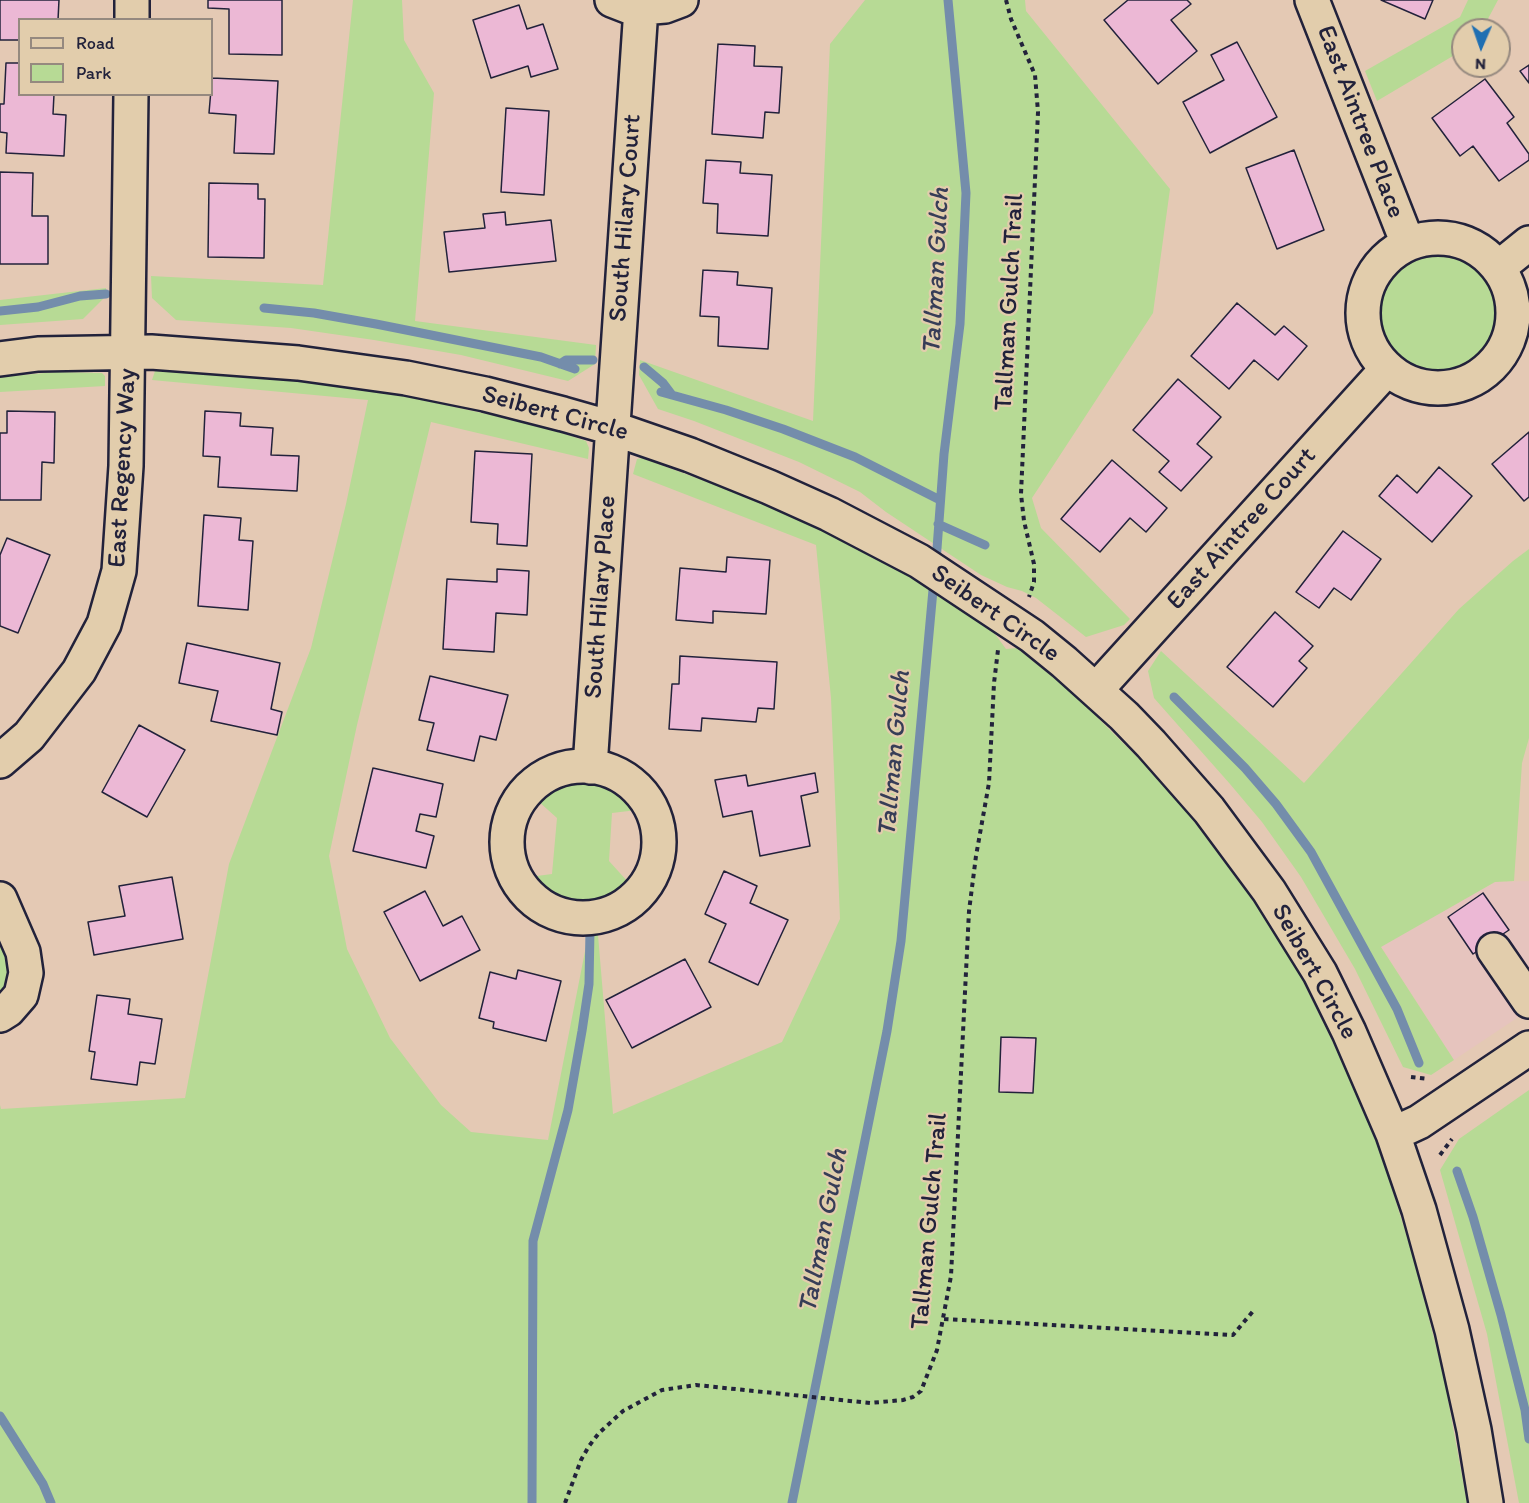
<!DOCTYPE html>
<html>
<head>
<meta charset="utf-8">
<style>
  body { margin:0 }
  #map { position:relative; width:1529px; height:1503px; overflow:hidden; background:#e4c9b4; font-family:Itim,sans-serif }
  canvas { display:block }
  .legend { position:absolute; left:18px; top:18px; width:195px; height:78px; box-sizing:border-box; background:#e2cdac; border:2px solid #95897f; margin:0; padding:8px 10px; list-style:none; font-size:18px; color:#22223b }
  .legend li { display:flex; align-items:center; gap:12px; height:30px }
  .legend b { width:30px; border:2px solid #95897f }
  .north { position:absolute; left:1451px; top:18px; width:60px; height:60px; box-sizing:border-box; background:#e2cdac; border:2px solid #95897f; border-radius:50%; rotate:182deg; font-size:16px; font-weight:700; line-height:24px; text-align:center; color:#22223b }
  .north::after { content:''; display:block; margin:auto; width:21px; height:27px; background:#1f6fb2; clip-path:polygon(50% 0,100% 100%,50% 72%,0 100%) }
</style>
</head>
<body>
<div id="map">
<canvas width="1529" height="1503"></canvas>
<ul class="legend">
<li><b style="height:8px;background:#e2cdac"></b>Road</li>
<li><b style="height:16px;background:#b7da95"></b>Park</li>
</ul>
<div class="north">N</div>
</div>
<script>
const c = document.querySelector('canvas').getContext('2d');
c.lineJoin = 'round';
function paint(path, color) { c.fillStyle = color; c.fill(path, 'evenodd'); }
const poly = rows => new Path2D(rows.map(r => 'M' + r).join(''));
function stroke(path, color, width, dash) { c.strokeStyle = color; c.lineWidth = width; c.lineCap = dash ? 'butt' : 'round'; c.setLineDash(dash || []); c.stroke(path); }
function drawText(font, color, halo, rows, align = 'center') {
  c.font = font + ' Itim,sans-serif'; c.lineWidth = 4.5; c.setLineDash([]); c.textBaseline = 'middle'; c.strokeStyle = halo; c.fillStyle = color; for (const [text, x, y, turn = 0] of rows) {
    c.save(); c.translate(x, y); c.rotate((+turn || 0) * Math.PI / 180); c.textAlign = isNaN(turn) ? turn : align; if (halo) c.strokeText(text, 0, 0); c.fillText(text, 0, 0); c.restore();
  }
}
paint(poly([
  [1529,881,1529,1010,1454,1060,1381,946,1495,882]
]), '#e6c4be');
paint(poly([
  [353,0,402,0,404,40,434,93,415,321,596,345,595,364,568,381,461,355,374,340,291,328,176,320,152,298,151,276,323,285],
  [865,0,1025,0,1026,11,1170,189,1153,313,1032,498,1041,528,1130,619,1124,625,1086,637,1036,598,1022,591,1007,587,981,575,886,512,860,492,799,462,694,421,658,409,639,375,640,360,813,421,830,44],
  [1468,0,1498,0,1482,30,1463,30,1463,50,1377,101,1365,71,1460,17],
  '1374 313a64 64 0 1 1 128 0a64 64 0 1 1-128 0Z',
  [106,288,106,296,83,319,0,325,0,300],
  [155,371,211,373,286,379,409,397,505,418,556,431,586,441,589,448,588,459,431,422,357,725,329,856,347,949,390,1038,441,1105,471,1132,548,1140,588,936,598,935,613,1114,782,1042,840,919,831,698,816,545,633,474,637,459,642,458,732,491,786,513,851,544,854,547,890,564,976,618,992,630,1006,649,1017,648,1077,697,1159,779,1190,816,1263,914,1300,975,1352,1081,1380,1150,1415,1263,1444,1378,1467,1503,0,1503,0,1105,1,1109,185,1098,229,864,311,648,346,504,368,400,152,380],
  [56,372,102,373,105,376,105,386,0,392,0,377],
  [1529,549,1529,738,1522,763,1514,881,1495,882,1381,947,1454,1060,1431,1075,1403,1067,1355,969,1301,877,1262,822,1230,784,1154,698,1148,671,1161,651,1304,783,1459,609,1513,561],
  [592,777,616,786,628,794,635,803,637,810,612,813,609,861,629,883,626,890,617,899,604,904,581,907,567,905,550,898,529,877,552,874,557,818,538,801,541,793,564,781],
  [0,940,16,969,0,1003],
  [1529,1090,1529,1503,1519,1503,1487,1334,1440,1170,1459,1139]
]), '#b7da95');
stroke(poly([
  [264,308,314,313,376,324,541,357,575,369],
  [0,311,38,307,80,296,106,294],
  [560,364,566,360,593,360],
  [644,367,663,383,672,395],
  [661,392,726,410,783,429,855,457,940,500],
  [938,524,985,545],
  [936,562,944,454,960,324,966,193,948,0],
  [1174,697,1245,768,1276,804,1311,852,1397,1009,1419,1063],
  [1457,1171,1473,1217,1501,1315,1525,1410,1529,1439],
  [0,1416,43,1484,51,1503],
  [532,1503,533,1241,568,1110,582,1031,589,984,590,930],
  [792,1503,887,1031,901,941,934,579]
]), '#748dab', 9);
const building = poly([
  [0,0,59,0,58,20,20,20,20,40,0,40,0,0],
  [208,0,282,0,282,55,229,54,229,9,208,8,208,0],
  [1128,0,1187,0,1191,4,1171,20,1197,51,1158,84,1104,20,1128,0],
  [1381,0,1433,0,1425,19,1381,0],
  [519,5,527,29,543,24,558,69,531,77,528,66,491,78,473,20,519,5],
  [1237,42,1277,117,1210,153,1183,102,1224,80,1211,55,1237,42],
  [718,44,755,46,754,66,782,67,779,113,765,112,763,138,712,134,718,44],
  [6,63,20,63,20,94,54,94,53,114,66,115,64,156,6,153,7,133,0,132,0,104,4,104,6,63],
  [1529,65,1529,83,1520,71,1529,65],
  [212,78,278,81,274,154,234,153,236,115,209,113,212,78],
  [1485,79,1514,117,1507,123,1529,154,1529,160,1499,181,1473,146,1460,156,1432,118,1485,79],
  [506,108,549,111,544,195,501,192,506,108],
  [1294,150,1324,230,1277,249,1246,168,1294,150],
  [706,160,741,162,740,173,772,175,768,236,717,233,718,204,703,203,706,160],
  [0,172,33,173,32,216,48,216,48,264,0,264,0,172],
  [209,183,258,184,258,199,265,199,264,258,208,257,209,183],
  [505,212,506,225,551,220,556,261,449,272,444,232,485,228,483,214,505,212],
  [703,270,738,272,737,285,772,288,768,349,718,346,719,317,700,316,703,270],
  [1237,303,1275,335,1284,326,1307,346,1278,380,1254,360,1229,389,1191,356,1237,303],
  [1178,379,1221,417,1197,444,1212,457,1181,491,1159,472,1169,461,1133,430,1178,379],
  [7,411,55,412,54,463,42,462,41,500,0,500,0,433,7,433,7,411],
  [205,411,241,413,240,426,273,428,271,455,299,456,297,491,218,487,220,457,203,456,205,411],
  [1529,432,1529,497,1524,501,1492,464,1529,432],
  [475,451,532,454,527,546,497,544,498,524,471,522,475,451],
  [1112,460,1167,508,1146,532,1130,518,1100,552,1061,519,1112,460],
  [1439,467,1472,496,1432,542,1379,496,1397,475,1417,493,1439,467],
  [204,515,241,518,239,540,253,541,248,610,198,606,204,515],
  [1343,531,1381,559,1351,600,1334,588,1319,608,1296,592,1343,531],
  [7,538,50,555,18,633,0,626,0,555,7,538],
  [727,557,770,560,766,614,713,611,713,623,676,620,680,568,726,572,727,557],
  [497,569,529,571,527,615,496,613,494,652,443,649,447,579,497,582,497,569],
  [1275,612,1313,646,1299,661,1307,668,1273,707,1227,667,1275,612],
  [187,643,280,663,271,709,282,712,277,735,211,721,218,691,179,683,187,643],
  [680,656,777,662,774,709,758,708,756,722,702,718,701,731,669,729,672,684,679,684,680,656],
  [430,676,508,695,496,740,480,736,474,761,427,750,434,723,419,720,430,676],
  [139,725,185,750,147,817,102,792,139,725],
  [373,768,443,784,436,817,420,814,416,831,434,836,426,868,353,851,373,768],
  [815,773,818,792,801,796,810,846,760,856,752,811,723,817,715,780,746,775,748,786,815,773],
  [724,871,757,886,750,903,788,920,758,985,709,962,726,924,705,914,724,871],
  [172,877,183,939,94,955,88,922,125,916,119,886,172,877],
  [425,891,443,926,462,916,480,950,420,981,384,912,425,891],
  [1483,893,1509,930,1473,954,1448,917,1483,893],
  [685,959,711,1007,632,1048,606,1000,685,959],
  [518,970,561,981,546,1041,493,1028,494,1022,479,1018,490,972,516,979,518,970],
  [97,995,130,999,128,1014,162,1019,155,1064,140,1062,137,1085,91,1079,95,1052,89,1051,97,995],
  [1001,1037,1036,1038,1033,1093,999,1092,1001,1037]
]);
paint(building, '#ecb8d5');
stroke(building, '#22223b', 1.5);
const minor = poly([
  [612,0,630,7,641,8,665,6,681,0],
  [1312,0,1408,244],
  [132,20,132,0],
  '1363 313a75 75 0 1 1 150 0a75 75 0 1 1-150 0Z',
  [1498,268,1529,243],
  [0,359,38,354,151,352,298,363,406,378,485,394,563,414,612,428,690,455,769,487,829,514,919,561,1032,636,1064,662,1124,716,1151,744,1209,810,1269,891,1320,973,1349,1032,1393,1134,1419,1210,1452,1330,1474,1430,1486,1503],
  [1096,690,1387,369],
  [0,761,29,736,79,671,104,624,119,571,126,466,131,94],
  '507 842a76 76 0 1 1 152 0a76 76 0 1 1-152 0Z',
  [590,767,641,8],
  [0,899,23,952,26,973,21,995,8,1010,0,1015],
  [1494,950,1529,1001],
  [1393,1134,1419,1122,1529,1048]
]);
stroke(minor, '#22223b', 38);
stroke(poly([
  [1006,0,1011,19,1035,75,1038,112,1021,494,1024,521,1034,564,1034,582,1029,597],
  [1411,1077,1428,1079],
  [1440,1155,1452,1139],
  [944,1319,1233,1335,1254,1310],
  [565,1503,581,1460,589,1446,599,1433,623,1411,662,1390,696,1385,870,1403,903,1400,913,1397,921,1391,937,1350,951,1276,969,911,976,856,989,783,994,683,998,650]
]), '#22223b', 4, [4.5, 4.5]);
stroke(minor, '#e2cdac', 33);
drawText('26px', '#22223b', '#e2cdac', [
  ["East Aintree Place",1360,122,69],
  ["South Hilary Court",626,218,-86],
  ["Tallman Gulch Trail",1010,302,-87],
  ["Seibert Circle",555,414,15],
  ["East Regency Way",123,468,-87],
  ["East Aintree Court",1242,529,-48],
  ["South Hilary Place",601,597,-86],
  ["Seibert Circle",995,614,35],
  ["Seibert Circle",1314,972,61],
  ["Tallman Gulch Trail",930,1221,-85]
]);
drawText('italic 27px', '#373d57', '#e2cdac', [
  ["Tallman Gulch",937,271,-87],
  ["Tallman Gulch",895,754,-85],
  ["Tallman Gulch",824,1231,-79]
]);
</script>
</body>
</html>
